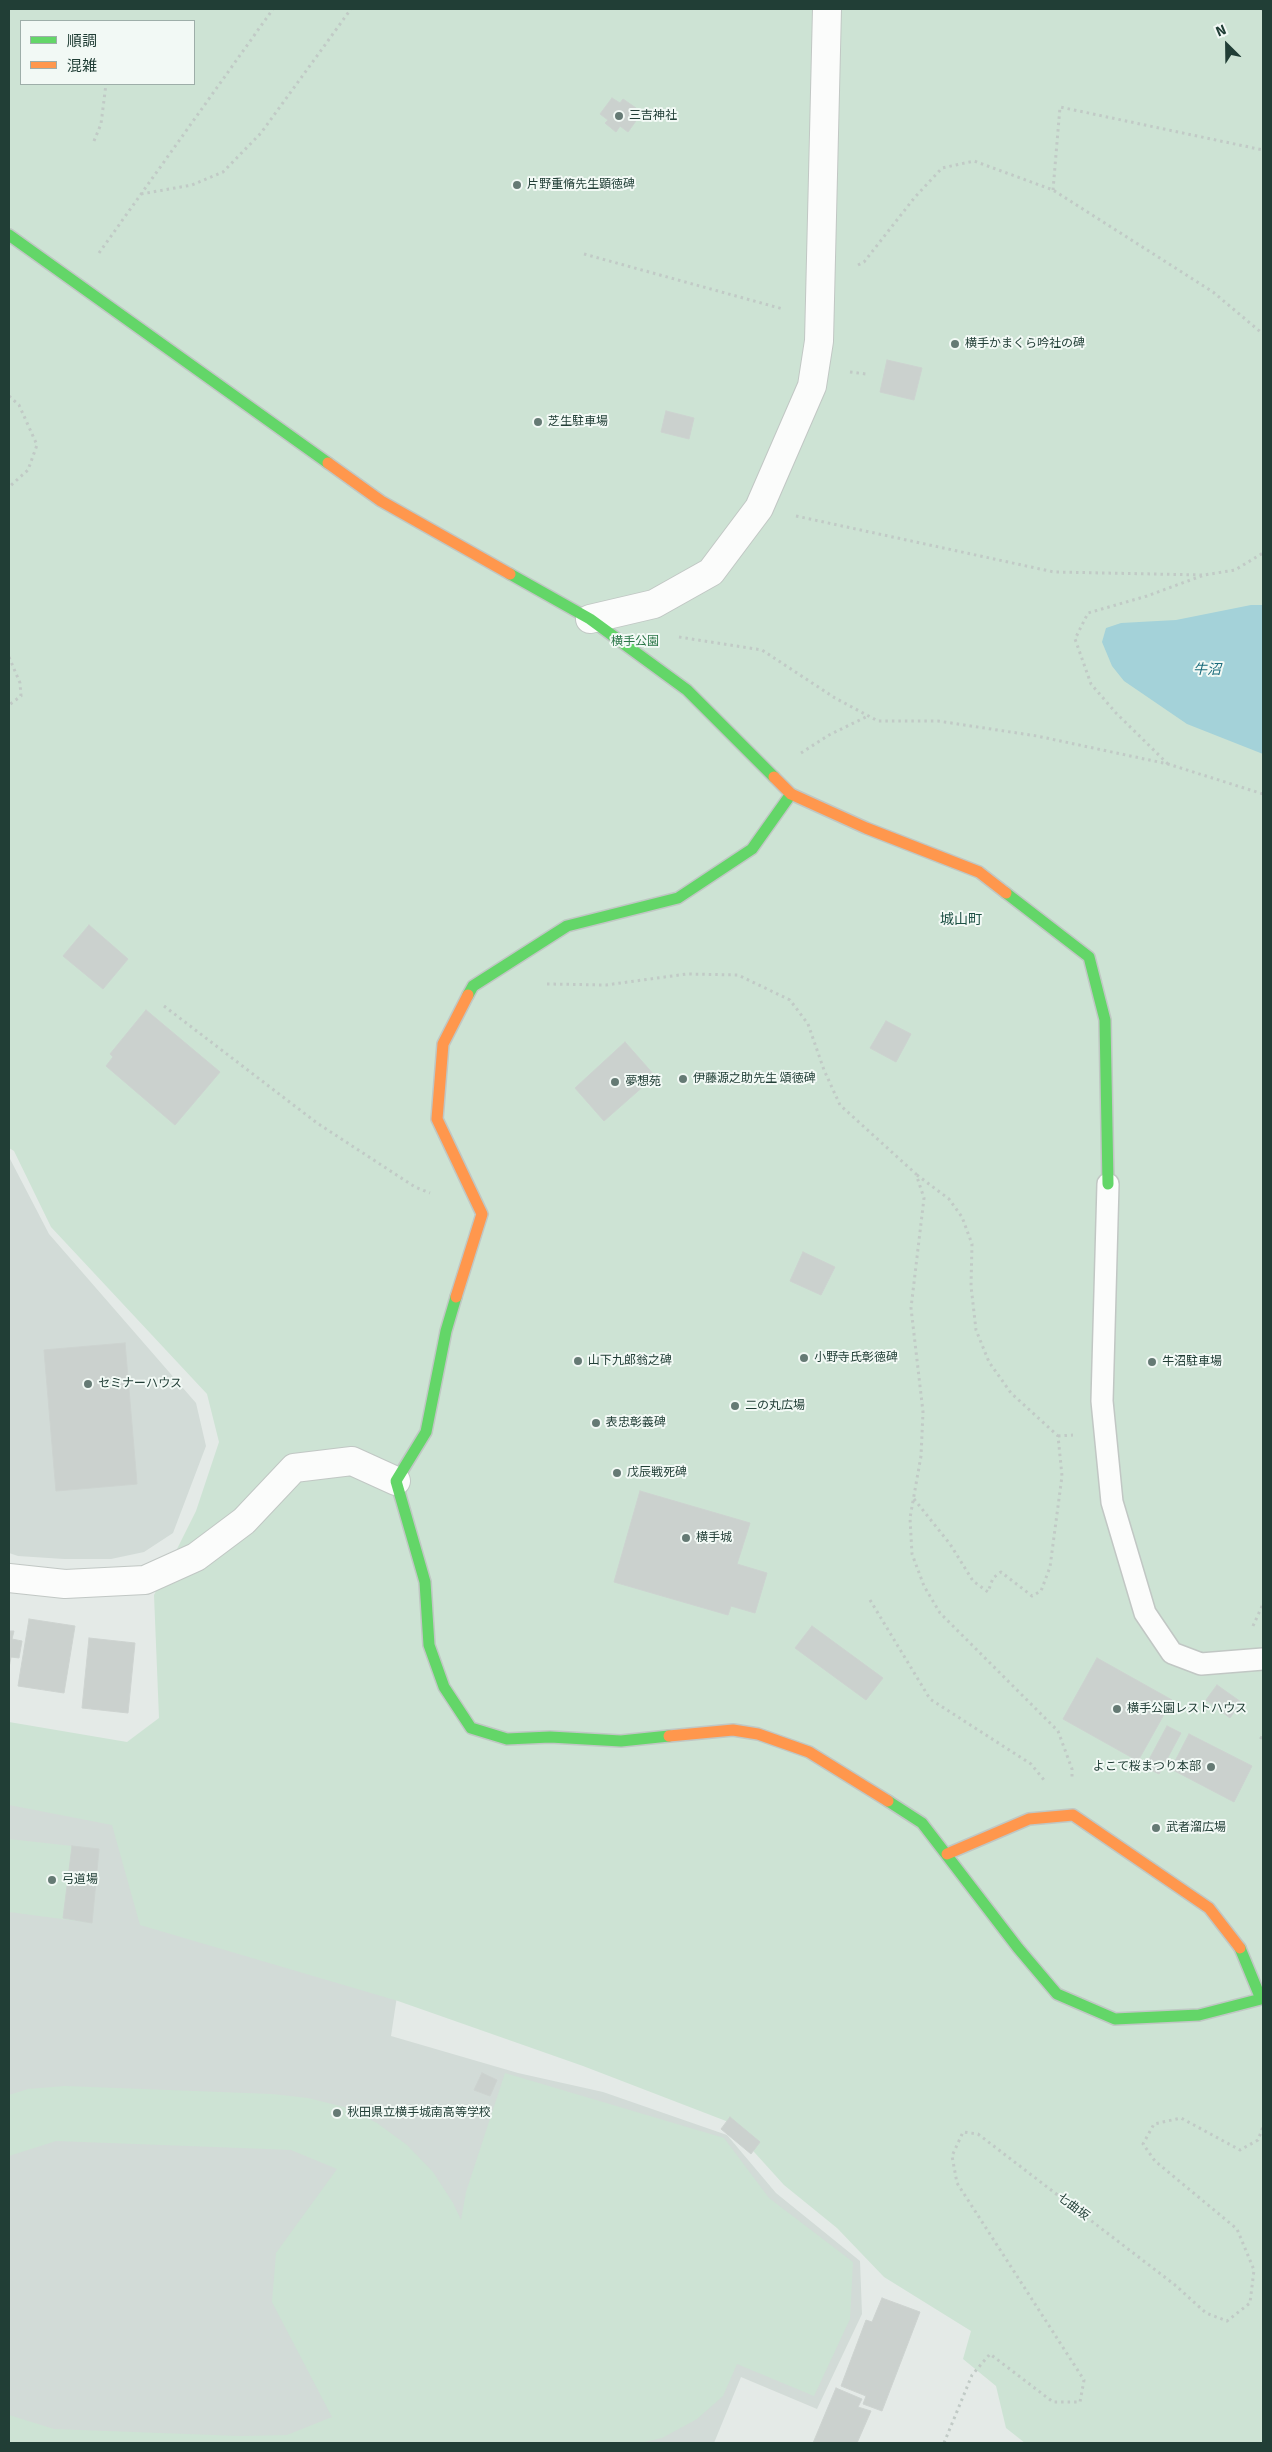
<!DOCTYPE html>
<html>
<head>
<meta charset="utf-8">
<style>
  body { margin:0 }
  #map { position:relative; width:1272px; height:2452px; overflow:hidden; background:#e4eae7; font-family:Signika,"Noto Sans JP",sans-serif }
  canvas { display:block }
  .frame { position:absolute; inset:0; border:10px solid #213e36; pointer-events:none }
  .legend { position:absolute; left:20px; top:20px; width:175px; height:65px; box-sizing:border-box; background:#f2f9f5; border:1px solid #9eaea9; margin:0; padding:6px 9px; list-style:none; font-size:15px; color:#213e36 }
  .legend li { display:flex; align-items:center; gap:10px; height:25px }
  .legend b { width:25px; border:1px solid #9eaea9 }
  .north { position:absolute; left:1202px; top:20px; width:50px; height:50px; -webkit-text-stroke:4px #f2f9f5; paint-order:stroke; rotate:337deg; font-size:14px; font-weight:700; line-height:20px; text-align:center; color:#213e36 }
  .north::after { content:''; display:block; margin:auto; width:18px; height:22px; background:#213e36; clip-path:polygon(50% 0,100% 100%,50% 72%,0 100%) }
</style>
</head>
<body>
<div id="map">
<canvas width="1272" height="2452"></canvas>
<div class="frame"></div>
<ul class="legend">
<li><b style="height:6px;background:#63d668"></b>順調</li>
<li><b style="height:6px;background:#ff974d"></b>混雑</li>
</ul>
<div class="north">N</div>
</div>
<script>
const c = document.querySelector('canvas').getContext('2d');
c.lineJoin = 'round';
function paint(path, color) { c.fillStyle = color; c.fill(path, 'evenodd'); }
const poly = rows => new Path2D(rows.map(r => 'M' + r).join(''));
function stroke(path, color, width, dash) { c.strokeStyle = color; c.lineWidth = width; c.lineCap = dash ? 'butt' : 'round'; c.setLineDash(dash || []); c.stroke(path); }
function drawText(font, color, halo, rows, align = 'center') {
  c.font = font + ' Signika,"Noto Sans JP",sans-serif'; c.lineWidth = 4; c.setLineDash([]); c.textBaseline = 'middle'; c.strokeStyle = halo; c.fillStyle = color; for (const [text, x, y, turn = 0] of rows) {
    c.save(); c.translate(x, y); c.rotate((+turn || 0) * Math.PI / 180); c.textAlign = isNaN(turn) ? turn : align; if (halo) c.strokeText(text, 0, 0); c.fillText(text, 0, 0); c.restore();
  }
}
paint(poly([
  [9,1157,49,1234,196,1403,206,1446,173,1533,144,1552,111,1559,64,1559,18,1556,9,1553],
  [9,1780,408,1923,391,2036,518,2073,603,2092,727,2135,776,2193,860,2261,862,2314,817,2409,741,2377,714,2443,9,2443]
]), '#d2dbd7');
paint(poly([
  [9,9,1263,9,1263,2443,1025,2443,1006,2428,996,2386,963,2359,971,2331,884,2277,837,2228,784,2185,726,2121,583,2066,398,2001,140,1925,112,1825,9,1805,9,1722,127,1742,159,1718,154,1595,196,1511,219,1442,207,1394,51,1227,14,1151,9,1148],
  [21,21,194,21,194,84,21,84],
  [9,1839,99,1849,92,1923,9,1912],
  [505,2073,724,2138,769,2198,853,2262,850,2319,814,2396,737,2364,723,2396,697,2419,662,2438,640,2443,9,2443,9,2415,54,2429,240,2436,287,2435,332,2417,272,2302,276,2253,337,2169,291,2150,241,2148,56,2141,9,2156,9,2095,28,2089,65,2086,272,2094,308,2098,344,2107,377,2123,407,2145,433,2172,453,2203,461,2220,466,2192]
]), '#cde3d4');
paint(poly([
  [1251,605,1263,605,1263,754,1187,724,1124,681,1112,666,1102,642,1106,628,1121,623,1176,620]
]), '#a4d2d9');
const building = poly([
  [612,98,620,103,623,99,636,108,631,114,638,118,628,132,620,126,616,132,605,123,608,120,600,114,612,98],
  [887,360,922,368,914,400,880,392,887,360],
  [666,411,694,418,689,439,661,432,666,411],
  [89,925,128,959,103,989,63,956,89,925],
  [146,1010,220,1072,175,1125,106,1066,113,1057,110,1054,146,1010],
  [886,1021,911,1034,896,1062,870,1048,886,1021],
  [625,1042,655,1076,604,1121,575,1088,625,1042],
  [803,1252,835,1267,821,1295,790,1281,803,1252],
  [125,1343,137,1484,56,1491,44,1350,125,1343],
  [640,1491,750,1523,737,1564,767,1573,755,1613,731,1606,728,1615,614,1582,640,1491],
  [29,1619,75,1626,64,1693,18,1686,29,1619],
  [812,1626,883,1678,866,1700,795,1648,812,1626],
  [9,1631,14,1631,12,1639,22,1641,19,1658,11,1657,9,1668,9,1631],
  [89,1638,135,1643,128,1713,82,1708,89,1638],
  [1097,1658,1172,1700,1138,1761,1063,1719,1097,1658],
  [1217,1685,1241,1702,1230,1718,1206,1700,1217,1685],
  [1167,1726,1181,1733,1159,1774,1145,1767,1167,1726],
  [1189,1734,1252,1766,1234,1802,1171,1769,1189,1734],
  [72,1846,99,1849,92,1923,63,1918,72,1846],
  [482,2073,497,2080,490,2096,474,2090,482,2073],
  [730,2117,760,2142,751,2154,721,2129,730,2117],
  [882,2298,920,2312,882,2411,863,2404,866,2396,841,2386,866,2320,872,2322,882,2298],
  [836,2388,862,2399,858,2407,871,2411,857,2443,813,2443,836,2388]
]);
paint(building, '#cbd1ce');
stroke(building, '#cdd3d0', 1);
const lane = poly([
  [1108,1184,1102,1401,1112,1502,1145,1613,1172,1653,1201,1664,1263,1659]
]);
const street = poly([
  [590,619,654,604,711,572,759,508,812,386,819,341,827,9],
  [9,1578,65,1584,145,1580,196,1557,244,1521,294,1468,352,1461,396,1481]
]);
const fast = poly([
  [9,235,328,463],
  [510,574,590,619,687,690,774,777],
  [1006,893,1089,957,1105,1020,1108,1184],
  [468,995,473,986,567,926,678,898,752,849,791,794],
  [456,1297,446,1331,426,1432,396,1481,425,1582,429,1645,444,1687,471,1728,507,1739,550,1737,621,1741,669,1736],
  [888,1801,922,1823,1018,1948,1057,1994,1115,2019,1199,2015,1261,1999,1240,1948]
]);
const slow = poly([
  [328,463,381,501,510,574],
  [774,777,791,794,866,828,979,872,1006,893],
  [456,1297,482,1214,437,1119,443,1044,468,995],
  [669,1736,733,1730,758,1734,809,1752,888,1801],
  [947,1854,1029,1819,1073,1815,1209,1908,1240,1948]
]);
stroke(lane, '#c1c7c4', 24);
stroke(street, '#c1c7c4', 30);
stroke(fast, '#c0c7c4', 14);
stroke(slow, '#c0c7c4', 14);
stroke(poly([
  [1263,9,1263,11],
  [94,141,101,124,106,84],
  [1053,190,1060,107,1263,150],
  [141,194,192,185,223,172,261,133,351,9],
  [99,253,273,9],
  [584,254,783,309],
  [858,265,864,262,915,197,942,168,974,161,1053,190,1213,292,1263,334],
  [850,372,866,374],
  [9,396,19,405,37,445,28,470,9,487],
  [796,516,1054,572,1204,575],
  [679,637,762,650,835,698,878,721,938,721,1037,736,1168,764,1263,794],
  [9,657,20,683,21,696,9,705],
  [801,753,829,735,868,716],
  [1168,764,1116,713,1091,684,1075,639,1088,613,1147,596,1204,575,1235,570,1263,553],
  [547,984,606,985,687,974,738,975,790,1000,808,1024,824,1070,840,1105,916,1174,924,1198,911,1308,923,1412,921,1456,910,1518,912,1554,924,1586,940,1613,1058,1731,1072,1769,1072,1779],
  [164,1006,317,1123,415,1187,430,1193],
  [1058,1436,1073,1435],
  [914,1499,950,1544,973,1581,988,1592,993,1578,1001,1572,1032,1596,1041,1591,1050,1567,1062,1476,1058,1436,1011,1393,989,1362,976,1330,971,1286,972,1244,962,1217,949,1199,917,1175],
  [870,1600,930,1699,1031,1764,1044,1780],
  [1253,1626,1263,1604],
  [1260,1737,1263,1739],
  [944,2443,972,2375,990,2354,1053,2402,1080,2402,1084,2380,957,2183,952,2156,963,2132,978,2134,1175,2285,1206,2313,1227,2321,1250,2303,1254,2270,1237,2229,1155,2161,1143,2144,1154,2124,1181,2118,1240,2150,1258,2140,1263,2127]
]), '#c1cac6', 3, [2.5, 4]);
stroke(lane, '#fbfcfb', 21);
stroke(street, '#fbfcfb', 28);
stroke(fast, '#63d668', 11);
stroke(slow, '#ff974d', 11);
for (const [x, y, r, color] of [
  [619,116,5,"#657a74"],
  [517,185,5,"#657a74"],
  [955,344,5,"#657a74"],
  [538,422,5,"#657a74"],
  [683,1079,5,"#657a74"],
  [615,1082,5,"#657a74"],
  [804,1358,5,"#657a74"],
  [578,1361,5,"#657a74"],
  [1152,1362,5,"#657a74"],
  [88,1384,5,"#657a74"],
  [735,1406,5,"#657a74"],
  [596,1423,5,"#657a74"],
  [617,1473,5,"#657a74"],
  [686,1538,5,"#657a74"],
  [1117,1709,5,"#657a74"],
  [1211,1767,5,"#657a74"],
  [1156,1828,5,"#657a74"],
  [52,1880,5,"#657a74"],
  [337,2113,5,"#657a74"]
]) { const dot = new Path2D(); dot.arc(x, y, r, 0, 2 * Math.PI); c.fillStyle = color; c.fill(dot); stroke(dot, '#f2f9f5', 2); }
drawText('12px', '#213e36', '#f2f9f5', [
  ["三吉神社",629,116],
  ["片野重脩先生顕徳碑",527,185],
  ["横手かまくら吟社の碑",965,344],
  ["芝生駐車場",548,422],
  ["伊藤源之助先生 頌徳碑",693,1079],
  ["夢想苑",625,1082],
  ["小野寺氏彰徳碑",814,1358],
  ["山下九郎翁之碑",588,1361],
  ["牛沼駐車場",1162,1362],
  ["セミナーハウス",98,1384],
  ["二の丸広場",745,1406],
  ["表忠彰義碑",606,1423],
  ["戊辰戦死碑",627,1473],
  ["横手城",696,1538],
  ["横手公園レストハウス",1127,1709],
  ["よこて桜まつり本部",1201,1767,"right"],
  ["武者溜広場",1166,1828],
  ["弓道場",62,1880],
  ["秋田県立横手城南高等学校",347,2113]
], 'left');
drawText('12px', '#2a7647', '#f2f9f5', [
  ["横手公園",635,642]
]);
drawText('12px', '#213e36', '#f2f9f5', [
  ["七曲坂",1073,2207,37]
]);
drawText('italic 14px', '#1a6b7b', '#f2f9f5', [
  ["牛沼",1207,670]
]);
drawText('14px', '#1d5044', '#f2f9f5', [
  ["城山町",961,920]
]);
</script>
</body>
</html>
